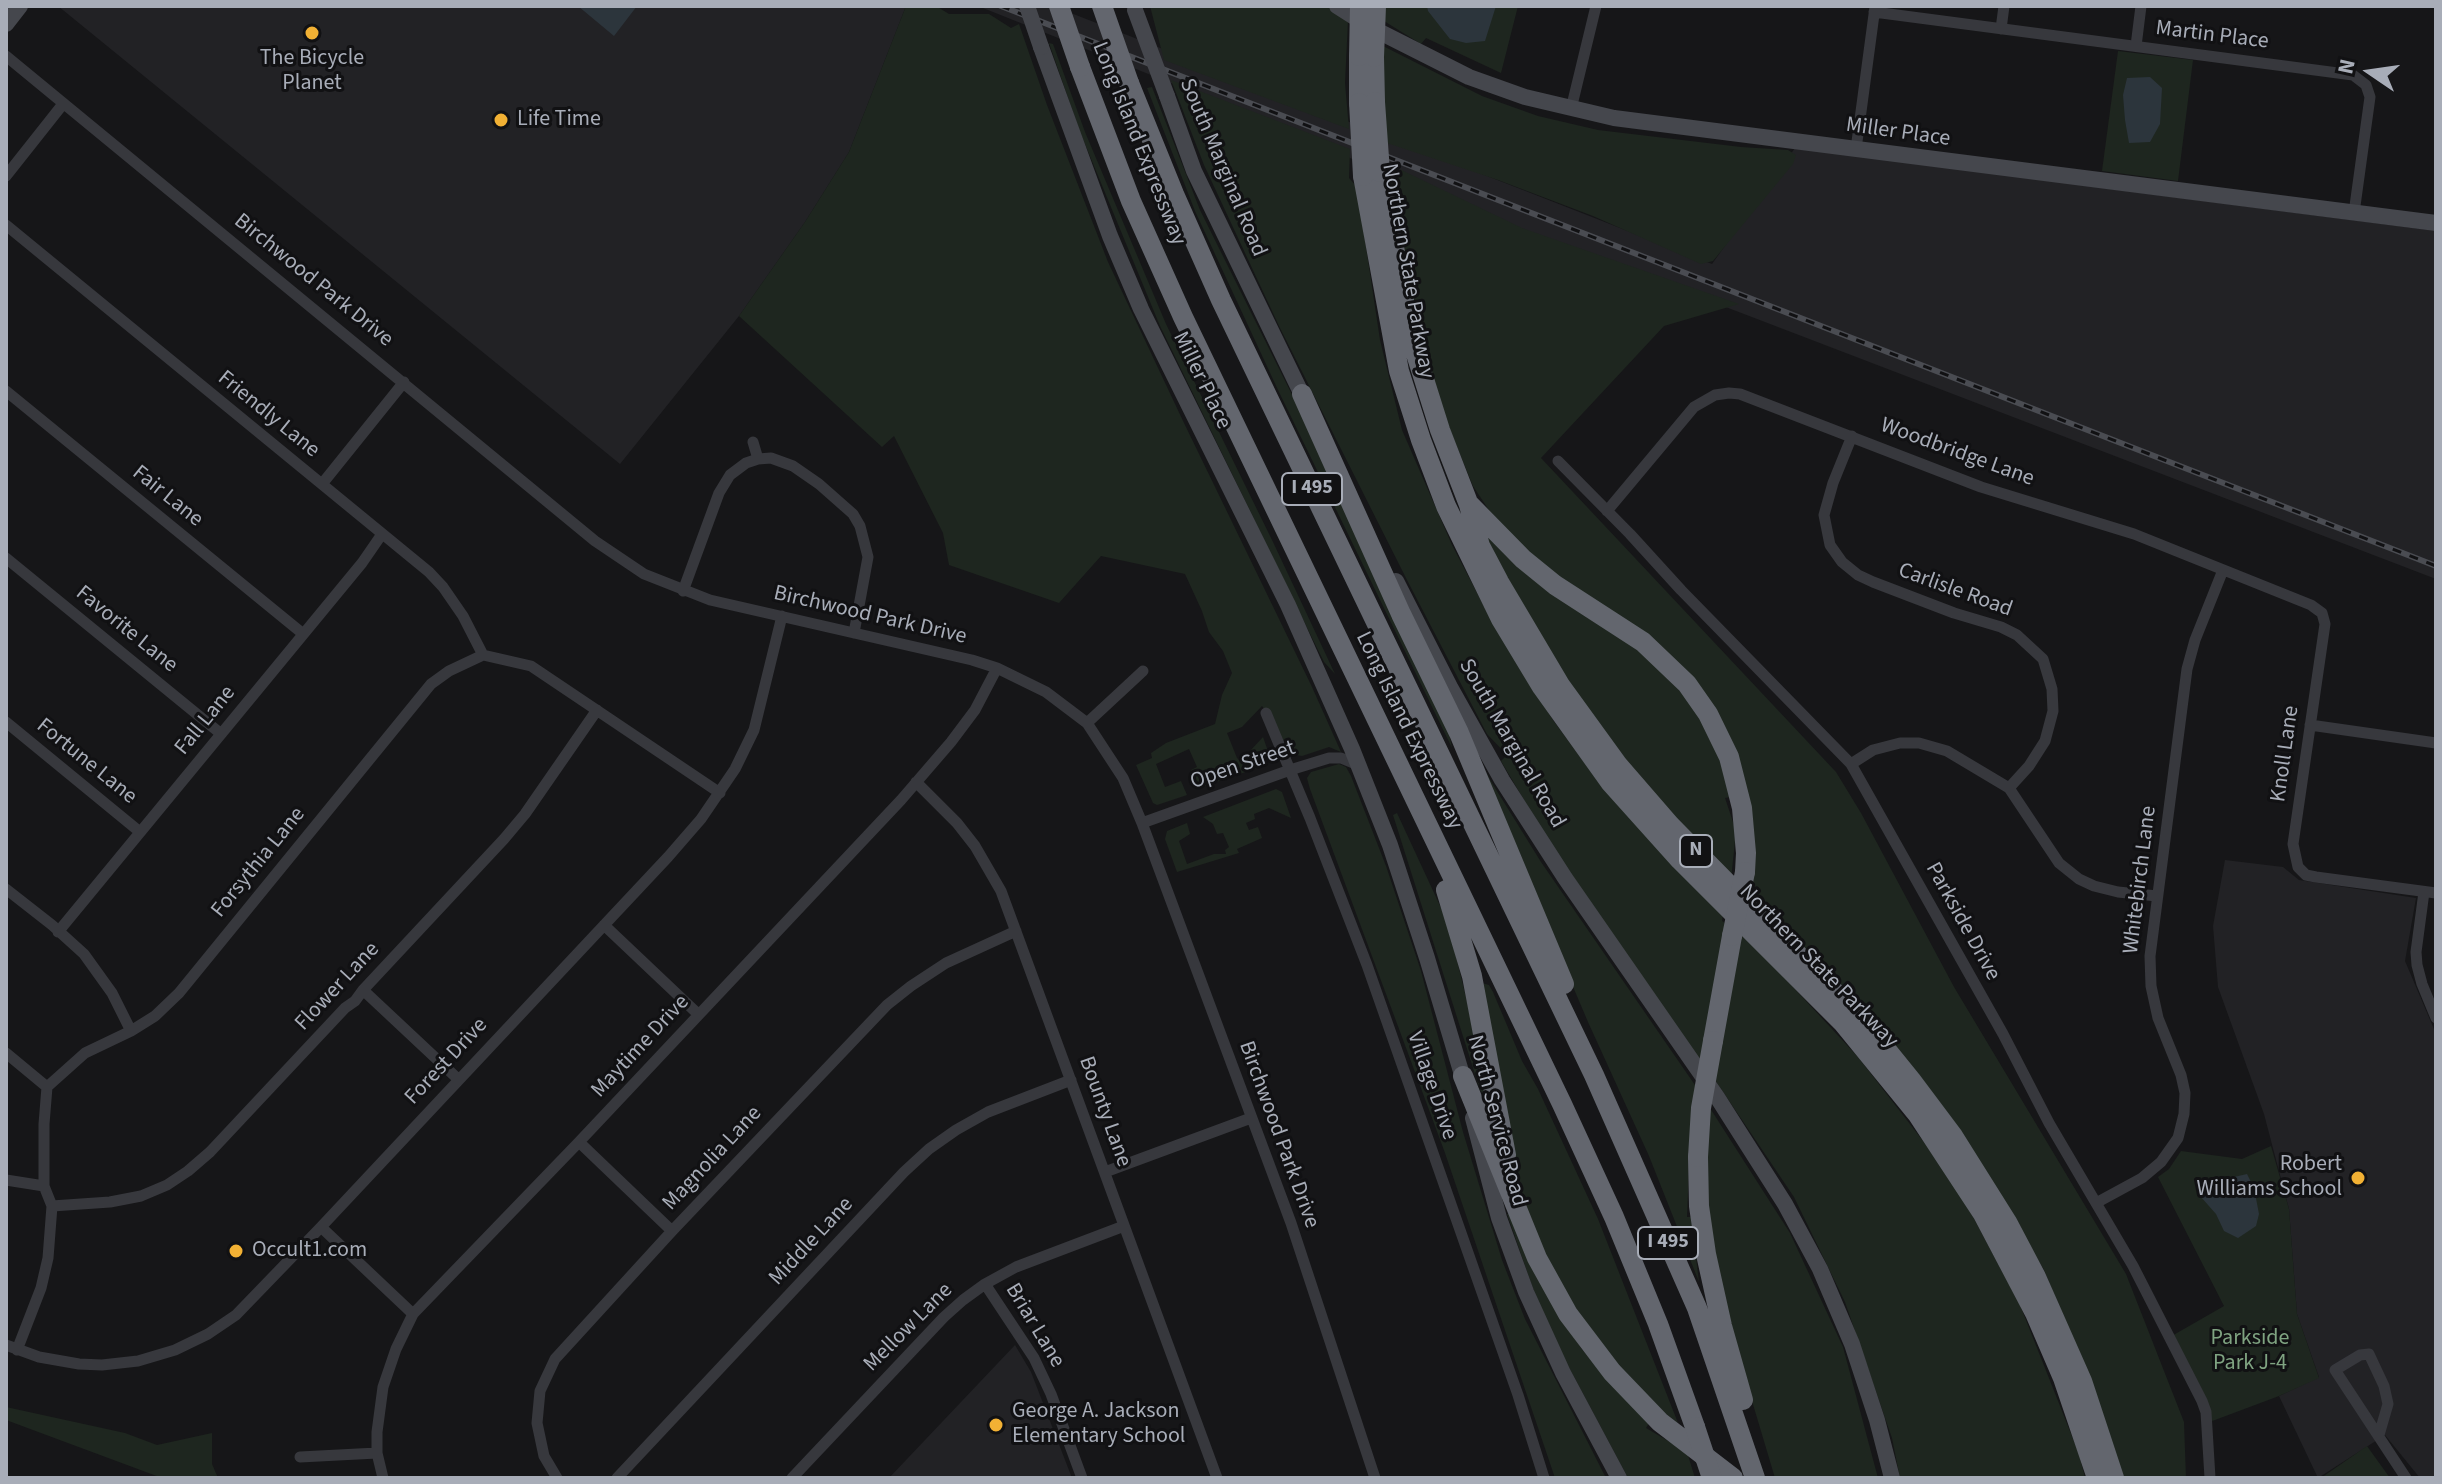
<!DOCTYPE html>
<html>
<head>
<meta charset="utf-8">
<style>
  body { margin:0 }
  #map { position:relative; width:2442px; height:1484px; overflow:hidden; background:#161618; font-family:"Source Sans 3",sans-serif }
  canvas { display:block }
  .frame { position:absolute; inset:0; border:8px solid #a8adb8; pointer-events:none }
  .north { position:absolute; left:2330px; top:32px; width:80px; height:80px; -webkit-text-stroke:6px #111113; paint-order:stroke; rotate:283deg; font-size:22px; font-weight:700; line-height:32px; text-align:center; color:#a8adb8 }
  .north::after { content:''; display:block; margin:auto; width:28px; height:36px; background:#a8adb8; clip-path:polygon(50% 0,100% 100%,50% 72%,0 100%) }
</style>
</head>
<body>
<div id="map">
<canvas width="2442" height="1484"></canvas>
<div class="frame"></div>
<div class="north">N</div>
</div>
<script>
const c = document.querySelector('canvas').getContext('2d');
c.lineJoin = 'round';
function paint(path, color) { c.fillStyle = color; c.fill(path, 'evenodd'); }
const poly = rows => new Path2D(rows.map(r => 'M' + r).join(''));
function stroke(path, color, width, dash) { c.strokeStyle = color; c.lineWidth = width; c.lineCap = dash ? 'butt' : 'round'; c.setLineDash(dash || []); c.stroke(path); }
function drawText(font, color, halo, rows, align = 'center') {
  c.font = font + ' "Source Sans 3",sans-serif'; c.lineWidth = 6; c.setLineDash([]); c.textBaseline = 'middle'; c.strokeStyle = halo; c.fillStyle = color; for (const [text, x, y, turn = 0] of rows) {
    c.save(); c.translate(x, y); c.rotate((+turn || 0) * Math.PI / 180); c.textAlign = isNaN(turn) ? turn : align; if (halo) c.strokeText(text, 0, 0); c.fillText(text, 0, 0); c.restore();
  }
}
paint(poly([
  [58,6,906,6,849,152,805,222,739,316,620,464],
  [978,6,1053,6,1712,264,1795,148,2436,231,2436,579,1509,224,1397,175,1297,139,1176,85],
  [2225,860,2283,867,2299,880,2416,898,2405,961,2436,1034,2436,1478,2420,1478,2385,1435,2318,1478,2279,1396,2319,1377,2297,1314,2289,1209,2264,1114,2218,987,2213,926],
  [1015,1345,1031,1372,1072,1478,889,1478]
]), '#222225');
paint(poly([
  [906,6,936,6,949,14,989,14,1011,28,1019,24,1047,105,1108,262,1184,423,1312,687,1341,752,1329,747,1302,756,1296,755,1273,728,1269,715,1262,706,1242,727,1227,733,1237,758,1248,769,1245,758,1253,758,1254,754,1250,751,1263,737,1269,754,1266,764,1266,757,1261,756,1258,761,1263,766,1199,788,1191,770,1197,767,1189,749,1156,764,1165,787,1181,781,1187,795,1157,805,1153,803,1136,765,1152,758,1151,753,1166,743,1215,724,1222,695,1232,673,1223,651,1209,632,1202,611,1185,574,1101,556,1059,603,949,565,943,533,894,436,882,447,739,316,805,222,849,152],
  [1150,6,1326,6,1348,21,1345,83,1349,129,1164,60],
  [1385,6,1518,6,1501,73,1426,38,1421,44,1384,21],
  [1049,43,1053,44,1085,132,1166,324,1273,542,1335,674,1324,662,1313,640,1160,326,1080,132],
  [1383,46,1482,96,1538,116,1598,130,1741,147,1788,150,1796,155,1793,164,1713,261,1701,264,1593,216,1498,180,1387,143,1383,94],
  [2118,51,2193,60,2178,181,2102,171],
  [1171,80,1350,149,1349,178,1357,187,1380,340,1402,430,1452,545,1495,627,1553,720,1602,787,1723,915,1722,921,1725,923,1701,1064,1544,834,1501,761,1507,755,1487,734,1407,580,1279,326,1204,165],
  [1152,87,1200,210,1333,477,1449,733,1452,748,1278,390,1195,211,1147,88],
  [1389,164,1522,228,1739,304,1664,326,1541,458,1836,772,1861,813,1954,987,2126,1274,2184,1422,2186,1478,2123,1478,2094,1390,2043,1268,1975,1161,1750,900,1752,856,1699,690,1549,574,1502,530,1473,486,1441,408,1416,328],
  [1486,533,1634,644,1677,683,1704,721,1723,764,1731,797,1725,798,1736,831,1731,880,1650,792,1554,664,1486,538],
  [1466,735,1492,783,1541,862,1697,1088,1690,1144,1687,1217,1691,1217,1699,1282,1649,1156,1588,1022],
  [1339,764,1346,767,1351,776,1386,866,1421,971,1463,1132,1502,1260,1525,1319,1606,1478,1555,1478,1445,1153,1310,789,1307,778,1311,772],
  [1276,789,1282,792,1291,818,1269,808,1254,814,1255,819,1246,823,1249,830,1258,827,1262,838,1237,849,1239,853,1177,872,1165,839,1167,831,1187,823,1190,834,1179,841,1187,864,1214,854,1226,854,1225,850,1229,847,1223,833,1217,834,1213,824,1203,817],
  [1397,813,1448,923,1469,1010,1484,1090,1483,1094,1480,1090,1393,815],
  [1741,931,1858,1057,1954,1181,2020,1305,2079,1454,2085,1478,1900,1478,1892,1438,1845,1302,1794,1197,1713,1077],
  [1482,983,1489,985,1493,992,1522,1061,1538,1089,1598,1219,1678,1423,1633,1389,1558,1287,1529,1223,1513,1172,1500,1100],
  [1708,1105,1790,1233,1843,1347,1878,1478,1775,1478,1726,1314,1710,1238,1703,1162],
  [2271,1146,2289,1209,2297,1314,2319,1378,2279,1396,2207,1423,2170,1337,2224,1306,2158,1177,2169,1169,2181,1151,2242,1159],
  [1507,1214,1512,1214,1549,1298,1581,1348,1613,1387,1649,1423,1646,1428,1687,1452,1695,1478,1628,1478,1564,1358,1538,1303],
  [6,1407,125,1433,157,1445,212,1433,212,1464,218,1478,162,1478,6,1420],
  [2367,1446,2390,1478,2321,1478]
]), '#1e261f');
paint(poly([
  [578,6,637,6,614,36],
  [1427,6,1496,6,1485,41,1466,43,1450,39,1428,11],
  [2150,77,2162,88,2160,124,2150,142,2129,143,2125,120,2123,95,2127,78],
  [2247,1174,2254,1188,2259,1214,2256,1226,2238,1238,2224,1231,2216,1214,2201,1197,2199,1181,2221,1180]
]), '#2c353c');
stroke(poly([
  [1874,12,2353,75,2366,85,2370,97,2354,213],
  [2001,29,2004,6],
  [2136,46,2141,6],
  [6,56,595,541,644,574,710,600,972,660,997,668,1046,692,1087,723,1123,778,1142,823,1291,1223,1375,1478],
  [1571,109,1596,6],
  [1856,149,1875,7],
  [6,176,63,104],
  [6,225,429,572,443,587,463,616,483,655],
  [6,391,302,633],
  [1852,436,1833,483,1824,515,1830,545,1842,562,1858,575,1873,582,1954,613,2001,627,2017,635,2043,659,2052,689,2053,711,2045,741,2029,766,2009,788],
  [753,442,758,459],
  [1558,461,1630,534,1681,590,1851,764,2003,1034,2049,1123,2133,1266,2202,1401,2206,1412,2210,1478],
  [322,484,404,382],
  [1607,511,1694,407,1715,395,1729,393,1740,394,1981,487,2134,534,2311,605,2322,613,2325,624,2293,844,2298,867,2306,875,2316,877,2436,893],
  [6,558,220,733],
  [683,591,719,493,730,475,746,463,758,459,771,458,793,466,819,484,853,514,860,526,868,557,854,633],
  [1266,713,1310,818,1367,965,1518,1395,1544,1478],
  [6,722,140,832],
  [1087,723,1143,671],
  [2310,725,2436,743],
  [1851,764,1873,750,1900,743,1919,743,1947,751,2009,788,2059,863,2079,879,2094,886,2118,892,2157,896],
  [916,782,957,823,975,846,1001,891,1217,1478],
  [1142,823,1290,770,1329,758,1341,758,1358,765],
  [6,889,52,925,84,954,112,993,131,1031],
  [2424,892,2416,952,2417,965,2422,984,2436,1018],
  [604,925,698,1014],
  [58,932,362,563,382,534],
  [363,990,458,1079],
  [6,1053,47,1087],
  [579,1142,672,1231],
  [1105,1172,1251,1118],
  [6,1180,44,1186],
  [2096,1203,2142,1178,2161,1162,2178,1138,2184,1114,2185,1093,2181,1075,2158,1018,2151,986,2150,956,2187,669,2195,640,2223,570],
  [52,1206,110,1202,141,1196,167,1185,188,1171,210,1152,345,1008,355,1001,363,990,504,839,525,814,597,710],
  [321,1227,413,1314],
  [985,1284,1034,1358,1051,1394,1082,1478],
  [6,1345,39,1357,79,1364,102,1365,138,1361,175,1350,208,1334,236,1315,321,1227,668,857,701,819,735,769,754,730,782,616],
  [17,1350,41,1288,48,1258,52,1206,44,1186,44,1124,47,1087,85,1053,131,1031,155,1016,179,993,431,684,449,671,483,655,531,666,720,793],
  [2379,1435,2388,1404,2384,1386,2369,1354,2360,1355,2335,1370,2406,1478],
  [300,1457,377,1453],
  [383,1478,377,1453,377,1432,383,1387,396,1349,413,1314,579,1142,901,800,951,742,975,710,997,668],
  [557,1478,544,1456,537,1423,540,1391,555,1359,672,1231,887,1005,911,986,946,963,1016,931],
  [617,1478,904,1172,929,1149,956,1130,988,1112,1071,1080],
  [792,1478,944,1317,963,1300,985,1284,1016,1267,1124,1226]
]), '#37383d', 11);
stroke(poly([
  [1337,6,1370,27,1469,77,1525,97,1614,118,2436,223],
  [6,24,20,6],
  [1041,47,1110,236,1141,309,1288,605,1352,749,1390,845,1427,958,1466,1088],
  [1167,96,1194,171,1306,403],
  [1396,581,1450,687,1502,780,1565,878,1717,1097,1785,1204,1820,1269,1852,1344,1877,1420,1892,1478],
  [1473,1118,1499,1218,1526,1292,1563,1373,1619,1478]
]), '#45474d', 16);
stroke(poly([
  [1359,56,1359,103],
  [1374,57,1375,102],
  [1080,67,1131,201,1183,317,1562,1104,1614,1217,1658,1324,1695,1427],
  [1129,83,1174,194,1221,300,1594,1075,1697,1308,1755,1478],
  [1380,172,1411,338,1440,430,1469,505,1480,546,1499,582,1560,685,1618,765,1670,825,1864,1022,1911,1080,1953,1136,2007,1222,2036,1277,2082,1381,2114,1478],
  [1363,176,1399,371,1421,440,1446,506,1501,619,1542,687,1610,782,1680,860,1843,1023,1918,1115,1983,1214,2035,1313,2063,1378,2097,1478],
  [1302,394,1401,614,1459,733,1564,984],
  [1470,505,1523,559,1555,585,1643,642,1687,684,1708,714,1729,757,1742,808,1746,853,1745,872],
  [1446,890,1472,976,1506,1155],
  [1713,1041,1732,936],
  [1463,1076,1537,1258,1568,1314,1612,1372,1660,1422,1733,1478],
  [1698,1157,1699,1206,1706,1254,1722,1326,1743,1400]
]), '#63666e', 20);
const rail = poly([
  [1001,6,2436,566]
]);
stroke(rail, '#4a4c52', 6);
stroke(rail, '#111113', 3, [9]);
stroke(poly([
  [1027,6,1041,47],
  [1135,10,1167,96]
]), '#45474d', 16);
stroke(poly([
  [1059,6,1080,67],
  [1102,6,1129,83],
  [1359,56,1360,6],
  [1374,57,1376,6],
  [1375,102,1380,172],
  [1359,103,1363,176],
  [1732,936,1745,872],
  [1698,1157,1701,1108,1713,1041],
  [1695,1427,1712,1478]
]), '#63666e', 20);
for (const [x, y, r, color] of [
  [312,33,8,"#f2b134"],
  [501,120,8,"#f2b134"],
  [2358,1178,8,"#f2b134"],
  [236,1251,8,"#f2b134"],
  [996,1425,8,"#f2b134"]
]) { const dot = new Path2D(); dot.arc(x, y, r, 0, 2 * Math.PI); c.fillStyle = color; c.fill(dot); stroke(dot, '#111113', 3); }
for (const [x, y, w] of [
  [1312,489,60],
  [1696,851,32],
  [1668,1243,60]
]) { const box = new Path2D(); box.roundRect(x - w / 2, y - 16, w, 32, 6); c.fillStyle = '#111113'; c.fill(box); stroke(box, '#a8adb8', 2); }
drawText('bold 20px', '#a8adb8', null, [
  ["I 495",1312,489],
  ["N",1696,851],
  ["I 495",1668,1243]
]);
drawText('22px', '#a8adb8', '#111113', [
  ["Martin Place",2212,36,7],
  ["Miller Place",1898,133,8],
  ["Long Island Expressway",1138,144,68],
  ["South Marginal Road",1222,168,67],
  ["Northern State Parkway",1407,271,80],
  ["Birchwood Park Drive",313,281,39],
  ["Miller Place",1201,381,64],
  ["Friendly Lane",268,415,39],
  ["Woodbridge Lane",1957,453,20],
  ["Fair Lane",167,497,39],
  ["Carlisle Road",1955,591,20],
  ["Birchwood Park Drive",870,616,13],
  ["Favorite Lane",126,630,39],
  ["Fall Lane",206,721,-51],
  ["Long Island Expressway",1408,731,64],
  ["South Marginal Road",1511,744,60],
  ["Knoll Lane",2286,754,-82],
  ["Fortune Lane",86,762,39],
  ["Open Street",1243,766,-19],
  ["Forsythia Lane",259,863,-51],
  ["Whitebirch Lane",2141,880,-83],
  ["Parkside Drive",1962,922,61],
  ["Northern State Parkway",1818,967,46],
  ["Flower Lane",338,987,-47],
  ["Maytime Drive",641,1047,-47],
  ["Forest Drive",447,1062,-47],
  ["Village Drive",1431,1086,71],
  ["Bounty Lane",1104,1112,70],
  ["North Service Road",1496,1121,75],
  ["Birchwood Park Drive",1278,1135,70],
  ["Magnolia Lane",713,1159,-47],
  ["Middle Lane",812,1242,-47],
  ["Briar Lane",1034,1326,59],
  ["Mellow Lane",909,1328,-45]
]);
drawText('22px', '#a8adb8', '#111113', [
  ["The Bicycle",312,59,"center"],
  ["Planet",312,84,"center"],
  ["Life Time",517,120],
  ["Robert",2342,1165,"right"],
  ["Williams School",2342,1190,"right"],
  ["Occult1.com",252,1251],
  ["George A. Jackson",1012,1412],
  ["Elementary School",1012,1437]
], 'left');
drawText('22px', '#7fa381', '#111113', [
  ["Parkside",2250,1339],
  ["Park J-4",2250,1364]
]);
</script>
</body>
</html>
